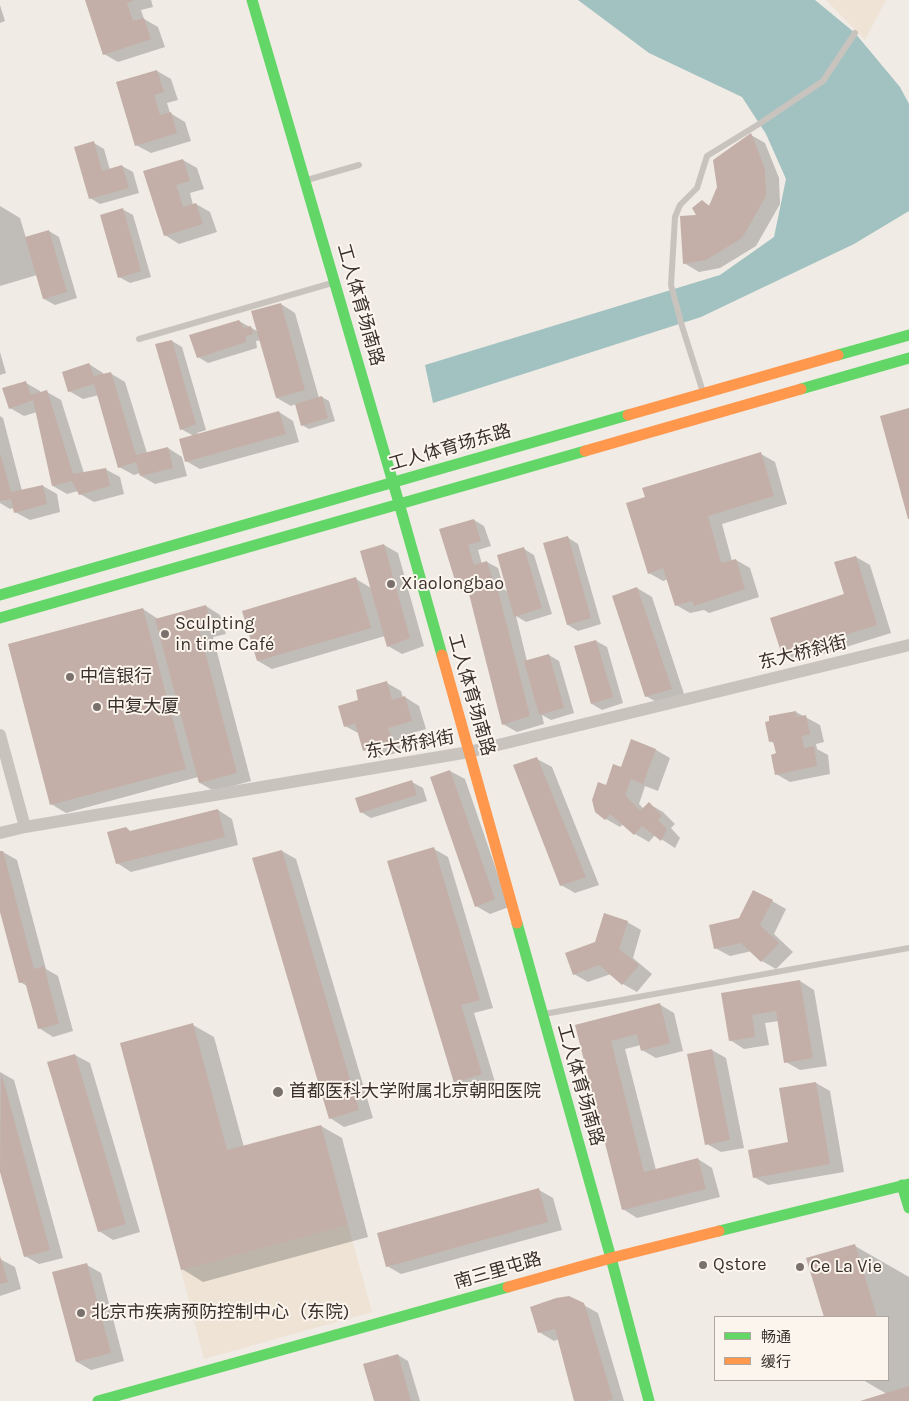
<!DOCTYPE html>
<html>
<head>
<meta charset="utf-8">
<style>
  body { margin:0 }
  #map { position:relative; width:909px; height:1401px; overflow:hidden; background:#f0ebe5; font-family:Karla,"Noto Sans SC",sans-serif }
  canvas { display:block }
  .legend { position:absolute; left:714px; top:1316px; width:175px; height:65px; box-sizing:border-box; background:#fbf5ee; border:1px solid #aea6a0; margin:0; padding:6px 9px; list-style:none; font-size:15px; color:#3b302b }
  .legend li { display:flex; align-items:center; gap:10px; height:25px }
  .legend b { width:25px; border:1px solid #aea6a0 }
</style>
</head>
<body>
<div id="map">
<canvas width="909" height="1401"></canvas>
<ul class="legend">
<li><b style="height:6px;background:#63d668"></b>畅通</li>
<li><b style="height:6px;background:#ff974d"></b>缓行</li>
</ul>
</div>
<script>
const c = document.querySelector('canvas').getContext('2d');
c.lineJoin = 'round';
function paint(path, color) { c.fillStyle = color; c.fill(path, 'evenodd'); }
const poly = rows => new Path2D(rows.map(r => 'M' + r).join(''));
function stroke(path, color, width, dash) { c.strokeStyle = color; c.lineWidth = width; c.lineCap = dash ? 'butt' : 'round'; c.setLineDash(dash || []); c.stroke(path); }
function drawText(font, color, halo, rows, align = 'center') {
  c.font = font + ' Karla,"Noto Sans SC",sans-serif'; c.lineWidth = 4; c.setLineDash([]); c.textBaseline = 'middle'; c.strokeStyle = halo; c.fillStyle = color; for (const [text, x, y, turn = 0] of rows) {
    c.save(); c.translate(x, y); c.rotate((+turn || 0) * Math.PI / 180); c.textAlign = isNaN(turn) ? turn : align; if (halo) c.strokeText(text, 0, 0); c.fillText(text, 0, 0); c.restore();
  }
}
paint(poly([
  [826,0,886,0,865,40],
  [348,1225,372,1312,204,1359,181,1270]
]), '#eee3d5');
paint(poly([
  [578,0,815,0,855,33,900,87,909,104,909,211,854,244,701,317,433,403,425,365,720,275,774,237,786,179,766,134,742,97,649,53]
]), '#a1c2c1');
paint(poly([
  [87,0,151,0,153,7,141,10,144,19,158,27,165,47,118,62,104,54],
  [0,5,5,21,0,23],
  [157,71,171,79,178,100,167,103,170,113,185,122,191,141,151,153,136,145],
  [751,135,765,143,779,178,780,204,756,246,720,268,699,272,684,263,702,201,710,206],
  [94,143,104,149,110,170,122,166,133,172,139,193,100,204,90,198],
  [183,160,197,168,204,189,190,193,193,205,196,204,210,212,217,232,179,244,165,235,145,172],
  [0,206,20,218,26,238,49,231,59,237,77,298,55,305,44,299,37,275,0,286],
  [122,209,133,215,151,277,130,283,119,277],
  [281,304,295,313,319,398,322,397,329,401,335,421,309,429,302,425,296,404,291,406,277,398,261,340,256,341,257,348,208,363,198,357,239,321,259,332],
  [172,341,182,347,206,430,197,433,198,435,279,412,293,421,299,442,200,469,186,461,194,436,181,429],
  [0,352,6,373,0,375],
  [89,364,103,373,104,375,110,373,125,382,147,453,168,448,182,457,187,476,155,484,141,476,140,473,134,475,119,467,99,395,83,399,69,391],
  [26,383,40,391,41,393,47,392,61,400,84,473,105,469,120,477,124,494,94,502,80,494,78,491,67,494,53,486,37,412,24,416,10,408],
  [0,416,3,418,22,491,43,486,57,494,60,512,30,520,15,512,14,508,10,509,0,503],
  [761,454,775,462,787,504,722,524,732,561,736,560,750,568,759,597,709,613,704,610,690,613,676,605,668,579,663,581,649,573],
  [474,520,484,526,491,546,478,550,482,564,487,562,498,568,503,585,499,587,509,592,524,549,534,555,552,614,526,622,516,616,527,661,549,655,559,661,574,713,551,720,542,715,544,724,517,732,503,724,471,596,459,590,441,530],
  [567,537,578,544,601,624,578,631,568,625],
  [384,545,398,553,424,646,402,654,388,646,385,636,272,669,258,661,356,579,371,588],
  [856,557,870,565,891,633,798,662,783,654,846,595],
  [637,588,652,597,685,697,660,704,646,696],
  [206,606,220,615,226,634,213,637,251,781,214,791,200,783,198,777,66,813,51,804,143,609,158,619],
  [596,641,607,647,623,703,602,710,592,704],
  [387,683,401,691,403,698,405,697,419,706,426,729,402,736,406,750,379,758,365,750,360,734,345,726,360,701],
  [796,712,820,725,824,742,816,744,817,749,828,755,830,774,790,782,776,774,777,754,775,744,770,741],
  [632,741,656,750,670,758,658,791,645,786,639,804,644,809,649,804,663,812,675,824,671,828,680,838,675,848,655,835,649,842,635,834,623,824,620,827,606,819,596,811,606,787,622,769],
  [537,759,552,767,599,885,575,893,561,885],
  [450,771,465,779,509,907,490,914,476,906],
  [412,782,423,788,427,801,371,818,361,812],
  [218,810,232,819,238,845,131,872,117,863,131,832],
  [434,849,448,857,493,1008,474,1013,495,1082,469,1090,455,1082],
  [282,851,296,859,373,1118,344,1127,330,1118],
  [3,852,17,860,46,969,58,976,73,1031,53,1037,39,1028,27,986,20,982,0,907,0,853],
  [772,901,786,909,774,934,793,952,776,969,762,961,752,951,730,956,715,948],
  [627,922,641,930,633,958,652,974,637,992,623,984,611,974,588,982,574,974,596,943],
  [800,981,814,990,827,1066,800,1070,786,1062,779,1021,765,1023,769,1045,744,1049,730,1040,722,994],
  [659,1004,674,1013,683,1051,656,1058,642,1050,641,1045,625,1049,656,1170,698,1159,712,1168,720,1197,637,1218,623,1209,576,1025],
  [193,1025,214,1037,244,1147,321,1126,342,1138,368,1237,203,1282,182,1269],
  [712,1050,726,1058,744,1148,721,1152,707,1144],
  [75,1055,90,1063,140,1232,113,1240,99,1231],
  [0,1072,14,1080,63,1258,39,1264,25,1256,0,1167],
  [816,1083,830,1091,844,1172,768,1185,754,1177,790,1143],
  [539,1190,553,1198,562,1230,401,1274,387,1266],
  [855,1246,909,1277,909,1401,863,1401,887,1394,863,1380,888,1380,888,1317,825,1317,807,1259],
  [0,1259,15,1267,21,1289,0,1296],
  [87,1265,101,1273,124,1361,91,1370,77,1362],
  [569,1297,598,1313,624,1401,576,1401,559,1339,554,1341,539,1332],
  [398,1355,408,1361,420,1401,375,1401]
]), '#0003');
paint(poly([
  [85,0,134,0,127,3,133,21,144,18,151,39,103,55],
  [157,70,164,92,154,95,160,115,171,112,177,133,135,146,116,82],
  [751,133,765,169,766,196,742,238,706,260,683,264,680,216,696,215,692,208,702,200,709,206,717,187,713,160],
  [94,141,102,171,122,165,129,188,89,199,74,147],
  [183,159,190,181,176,185,183,207,196,203,203,224,164,236,143,171],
  [123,208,141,271,118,278,100,215],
  [49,230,67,292,43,299,25,237],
  [281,303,305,390,276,398,251,311],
  [239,320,244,328,251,326,253,334,246,336,246,342,197,358,189,335],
  [172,340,196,424,180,430,155,344],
  [89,363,94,376,111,372,136,455,168,447,173,468,140,476,136,462,118,468,94,384,68,392,62,372],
  [26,381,31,395,47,390,73,474,106,468,110,486,79,495,72,481,52,486,33,400,9,409,2,388],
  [322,396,328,418,301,426,295,404],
  [909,408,909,519,908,519,880,416],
  [279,411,286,434,185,462,179,439],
  [761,452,774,496,708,516,721,563,736,559,745,589,694,606,692,601,675,606,663,568,648,574,626,503,645,497,642,488],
  [0,453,11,492,43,485,47,504,14,513,11,499,0,501],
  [474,519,481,541,468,545,474,565,487,561,493,580,458,590,439,529],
  [568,536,591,618,567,625,543,543],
  [384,544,410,638,387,647,360,551],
  [524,547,542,608,514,617,497,555],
  [856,556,877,625,782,655,770,618,844,594,834,562],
  [356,577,371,628,257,661,242,611],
  [496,583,530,716,502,725,468,590],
  [637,587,672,689,645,697,612,596],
  [206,605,212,626,199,629,237,773,199,783,155,619],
  [143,608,186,769,50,805,8,644],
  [596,640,613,697,591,704,574,646],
  [549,654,564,708,539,715,524,661],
  [387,681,392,700,405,696,412,721,388,728,393,742,363,751,355,723,344,727,338,706,358,700,356,690],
  [796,711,797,717,806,715,810,734,802,736,804,748,814,746,817,766,775,775,771,755,776,753,773,741,769,742,765,722,769,721,769,716],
  [631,739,656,749,643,784,631,779,625,795,640,811,649,802,662,816,658,820,667,829,661,841,642,826,634,835,610,814,605,820,595,812,592,800,598,782,606,785,613,764,621,767],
  [537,757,586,877,560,886,513,765],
  [450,770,495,899,475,907,430,777],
  [412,780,417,795,360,813,355,798],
  [218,809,225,837,116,864,107,832,126,827,130,831],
  [434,847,480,1000,461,1005,482,1074,454,1083,387,861],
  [282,850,359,1110,329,1119,252,858],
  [0,851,3,851,34,969,44,966,59,1024,38,1029,25,982,19,983,0,912],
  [753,890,773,900,760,925,779,943,761,962,741,943,714,949,709,925,739,918],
  [604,913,628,921,619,949,639,965,622,985,599,965,573,975,565,953,595,942],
  [800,980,813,1058,784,1063,776,1011,752,1015,755,1037,729,1041,721,993],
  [660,1003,670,1043,641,1051,637,1034,611,1041,644,1172,698,1158,706,1189,622,1210,575,1025],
  [193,1023,227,1150,321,1125,348,1225,181,1270,120,1043],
  [712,1049,730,1140,705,1145,687,1054],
  [75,1054,126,1224,98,1232,47,1062],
  [1,1072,50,1250,24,1257,0,1172],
  [816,1082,830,1164,753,1178,748,1150,788,1142,779,1088],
  [539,1188,548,1222,386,1267,377,1233],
  [855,1244,877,1317,824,1317,806,1258],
  [0,1256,8,1282,0,1284],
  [87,1263,111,1353,76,1362,52,1272],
  [569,1296,584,1303,587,1312,613,1399,606,1401,574,1401,555,1329,538,1333,530,1307,556,1298],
  [398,1354,411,1401,374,1401,363,1364],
  [909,1386,909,1401,860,1401]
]), '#c3afa7');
stroke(poly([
  [307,180,359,165],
  [139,339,332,283],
  [703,392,682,326,671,285,675,217,680,205,697,188,707,156,759,124,823,81,855,33],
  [544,1014,909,948]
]), '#c9c3be', 6);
stroke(poly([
  [0,735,25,827],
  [0,833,25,827,469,752,909,645]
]), '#c9c3be', 12);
stroke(poly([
  [252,0,399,503,442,655],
  [838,355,909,335],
  [801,389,909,358],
  [0,595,628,415],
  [0,618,585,451],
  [517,923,611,1258,649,1401],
  [902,1185,909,1208],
  [719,1231,909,1184],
  [98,1401,508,1287]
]), '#63d668', 11);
stroke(poly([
  [628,415,838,355],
  [585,451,801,389],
  [442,655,517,923],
  [508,1287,611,1258,719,1231]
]), '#ff974d', 11);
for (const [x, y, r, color] of [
  [391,584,5,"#7a716c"],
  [165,634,5,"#7a716c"],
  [70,677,5,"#7a716c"],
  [97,707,5,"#7a716c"],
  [278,1092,6,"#7a716c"],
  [703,1265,5,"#7a716c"],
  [800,1267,5,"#7a716c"],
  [81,1313,5,"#7a716c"]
]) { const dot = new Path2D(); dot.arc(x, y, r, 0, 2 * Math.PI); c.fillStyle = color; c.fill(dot); stroke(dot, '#fbf5ee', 2); }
drawText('18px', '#3b302b', '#fbf5ee', [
  ["工人体育场南路",360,305,74],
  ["工人体育场东路",450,448,-16],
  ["东大桥斜街",803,653,-14],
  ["工人体育场南路",471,695,74],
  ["东大桥斜街",410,745,-10],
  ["工人体育场南路",580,1085,74],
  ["南三里屯路",498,1271,-16]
]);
drawText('18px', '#3b302b', '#fbf5ee', [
  ["Xiaolongbao",401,584],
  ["Sculpting",175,624],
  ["in time Café",175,645],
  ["中信银行",80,677],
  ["中复大厦",107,707],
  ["首都医科大学附属北京朝阳医院",289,1092],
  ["Qstore",713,1265],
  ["Ce La Vie",810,1267],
  ["北京市疾病预防控制中心（东院)",91,1313]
], 'left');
</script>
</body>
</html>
